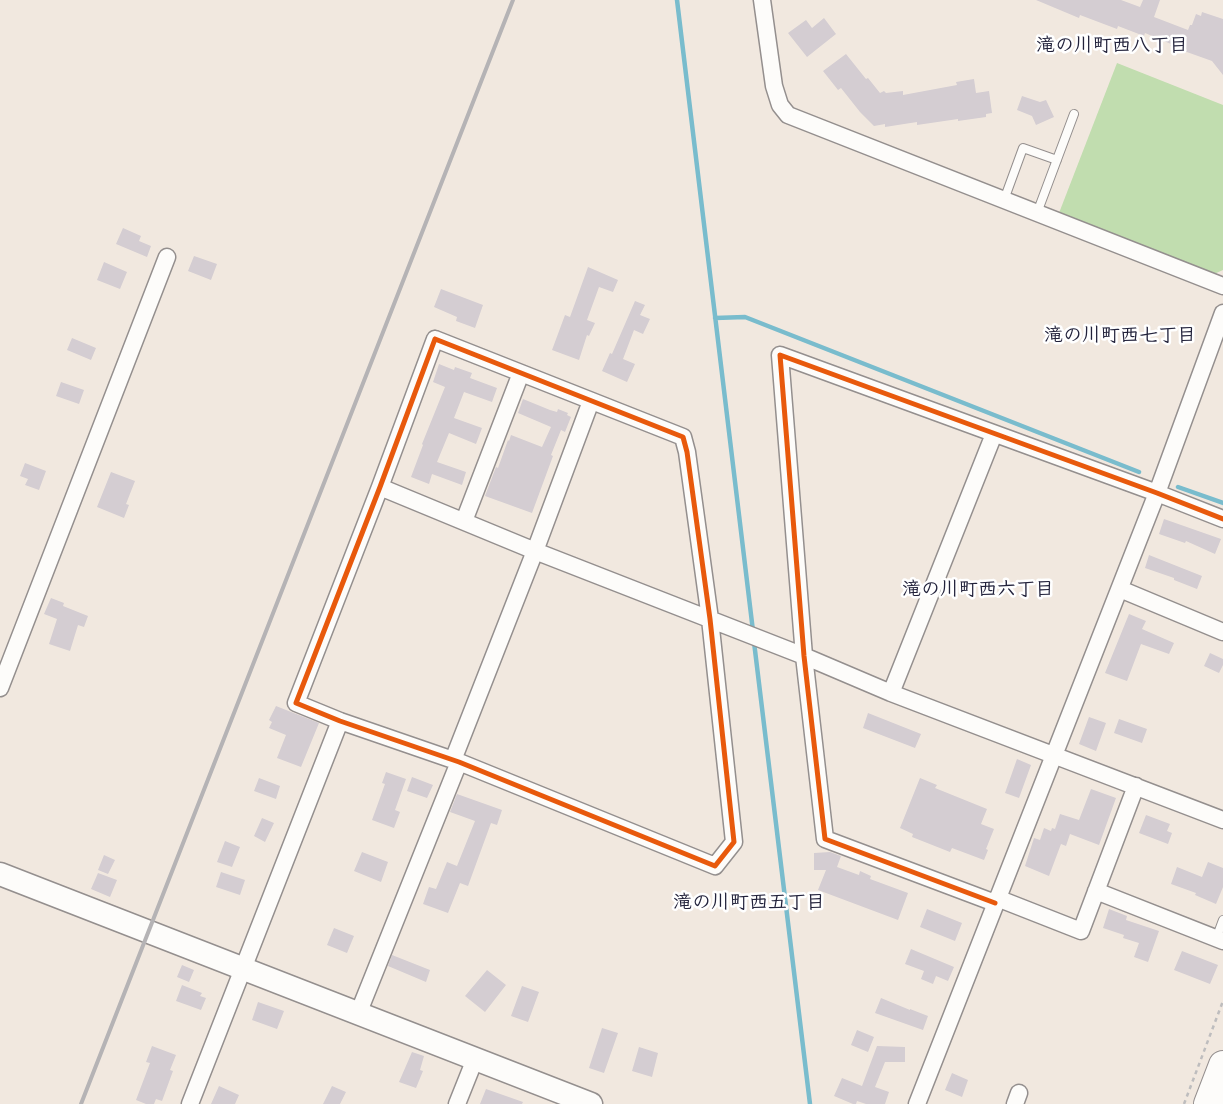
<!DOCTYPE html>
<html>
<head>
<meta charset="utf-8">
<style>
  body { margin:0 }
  canvas { display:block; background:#f1e8df }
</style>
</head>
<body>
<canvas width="1223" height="1104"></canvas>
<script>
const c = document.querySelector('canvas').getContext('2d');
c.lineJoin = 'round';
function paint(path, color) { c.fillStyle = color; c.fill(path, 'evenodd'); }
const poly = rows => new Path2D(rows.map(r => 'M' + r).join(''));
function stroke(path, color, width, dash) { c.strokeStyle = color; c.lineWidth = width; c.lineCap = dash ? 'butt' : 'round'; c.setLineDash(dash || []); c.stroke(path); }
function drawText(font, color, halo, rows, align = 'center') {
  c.font = font + ' Mali,"Klee One",sans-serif'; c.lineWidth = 5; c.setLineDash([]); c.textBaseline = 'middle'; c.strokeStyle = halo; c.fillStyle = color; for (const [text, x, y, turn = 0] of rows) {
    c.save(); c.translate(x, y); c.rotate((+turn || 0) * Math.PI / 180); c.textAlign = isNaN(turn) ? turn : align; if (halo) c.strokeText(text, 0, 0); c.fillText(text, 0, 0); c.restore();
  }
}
paint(poly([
  [1117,63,1223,105,1223,270,1214,274,1059,213]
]), '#c1ddaf');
stroke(poly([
  [677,0,753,631],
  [715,318,745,317,1139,472],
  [1178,487,1223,503],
  [754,642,810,1104]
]), '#79bccd', 4.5);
paint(poly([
  [1036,0,1121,0,1140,7,1143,0,1160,0,1154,17,1188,30,1190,25,1192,25,1196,14,1201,16,1202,12,1223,19,1223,75,1212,61,1170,46,1171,44,1145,33,1144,36,1118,26,1117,29,1080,15,1079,18],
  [824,18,836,34,807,57,788,33,806,20,812,28],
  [846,54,866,79,868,78,880,93,884,91,886,93,903,91,903,95,957,85,956,82,974,79,976,93,989,91,992,113,986,114,986,117,958,121,958,119,917,125,917,122,885,127,885,124,874,126,860,112,841,88,838,90,823,71],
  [1022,96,1040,102,1046,100,1054,117,1036,125,1032,116,1017,110],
  [123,228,141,236,139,241,151,246,147,257,116,244],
  [194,256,217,264,211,280,188,271],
  [104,262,127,272,120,289,97,280],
  [588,267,618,280,613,292,599,287,587,320,595,323,589,336,587,335,579,360,552,350,565,315,570,317],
  [441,289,483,305,475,328,456,321,457,317,434,307],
  [635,301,645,305,640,315,650,319,643,334,634,330,623,359,635,364,627,382,602,371,610,353,612,354],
  [72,338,96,348,91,360,67,350],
  [439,364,454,370,455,367,472,373,470,378,497,388,492,402,464,392,454,418,482,428,476,444,449,433,437,462,466,472,462,485,432,474,429,484,411,477,423,445,422,444,445,387,433,382],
  [61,382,84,390,79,404,56,396],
  [523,399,550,410,557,412,558,409,568,413,567,415,571,417,565,432,561,430,551,455,553,456,532,513,485,496,496,467,498,468,508,440,509,441,511,435,542,447,551,427,518,413],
  [25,463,46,471,39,490,25,485,28,479,20,476],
  [111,472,135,481,126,504,129,505,124,518,97,507],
  [1164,519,1221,539,1215,554,1186,541,1185,543,1159,534],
  [1149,555,1202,576,1197,589,1174,580,1174,578,1145,568],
  [51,598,64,603,63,606,88,616,84,627,78,625,70,651,49,644,57,619,44,614],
  [1129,614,1146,621,1142,629,1174,643,1169,654,1141,644,1127,681,1105,673],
  [1210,653,1223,659,1223,665,1219,673,1204,666],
  [276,706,319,723,301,767,277,758,286,735,269,728,272,722,269,720],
  [868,713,921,734,915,748,863,728],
  [1089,717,1106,723,1096,751,1079,744],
  [1119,719,1147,729,1142,743,1114,733],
  [1017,759,1031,765,1019,798,1005,793],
  [386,772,406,779,395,810,400,812,394,828,372,820,385,784,382,783],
  [412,777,433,785,427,798,407,791],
  [259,778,280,786,276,799,254,791],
  [920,778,937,785,935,788,987,809,981,824,994,829,986,849,988,850,984,860,952,848,950,852,912,837,913,834,900,828],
  [1091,789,1116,798,1099,845,1070,834,1066,846,1061,844,1049,876,1025,866,1034,838,1040,840,1044,828,1051,831,1052,828,1055,829,1060,814,1079,820],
  [457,794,502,810,497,825,491,823,468,886,460,883,448,913,423,904,429,887,436,889,447,862,457,866,475,821,450,812],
  [1146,815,1170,824,1167,831,1172,833,1168,844,1139,833],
  [262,818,274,823,265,842,254,836],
  [225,841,240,847,232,867,217,862],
  [362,852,388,862,381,882,354,871],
  [830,852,841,856,837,867,859,875,860,871,871,876,870,879,908,893,898,920,818,890,826,870,814,870,814,853],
  [104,855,115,860,108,874,98,870],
  [1208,862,1223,868,1223,887,1216,904,1195,895,1196,893,1171,884,1177,867,1202,877],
  [221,872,245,880,240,895,216,887],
  [98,873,117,880,110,897,91,889],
  [927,909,962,923,955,941,920,927],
  [1109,909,1127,916,1126,920,1159,931,1148,962,1134,957,1139,943,1123,938,1124,935,1103,928],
  [334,928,354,936,347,953,327,945],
  [911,949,954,967,948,981,936,976,933,984,921,979,924,971,905,964],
  [1182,951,1218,965,1210,984,1174,970],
  [392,955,430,970,426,982,388,966],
  [182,965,194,970,189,982,177,977],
  [487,970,506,985,485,1012,465,996],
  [182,985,202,993,200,996,206,998,201,1010,176,1001],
  [522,986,539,992,528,1022,511,1016],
  [881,998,910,1010,910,1009,928,1016,923,1030,875,1013],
  [258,1002,284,1011,277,1029,252,1020],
  [602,1028,618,1033,604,1073,589,1068],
  [857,1030,874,1037,868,1052,851,1045],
  [152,1046,176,1055,170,1070,173,1071,162,1101,156,1099,154,1104,146,1104,136,1100,150,1063,146,1062],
  [877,1046,905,1047,905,1062,885,1062,875,1087,889,1092,885,1104,866,1104,857,1101,856,1104,853,1104,834,1096,842,1078,862,1086],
  [639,1047,658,1053,652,1077,632,1071],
  [412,1052,424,1056,420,1070,423,1071,416,1088,399,1082],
  [952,1073,968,1080,962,1097,945,1090],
  [219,1086,239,1095,235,1104,211,1104],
  [332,1086,346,1092,340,1104,323,1104],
  [486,1089,523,1102,522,1104,480,1104]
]), '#d4cdd2');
const lane = poly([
  [1004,200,1023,148,1057,160],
  [1037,213,1074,114],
  [1216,939,1223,920]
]);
const street = poly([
  [762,0,774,86,780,105,788,115,1223,286],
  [435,339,683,437,687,452,710,619,734,842,715,866,459,762,340,721,296,703,380,487,435,339],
  [380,487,535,551,804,656,891,693,1223,820],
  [464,521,521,373],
  [1120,589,1223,632],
  [0,688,167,257],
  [891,693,994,434],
  [453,760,535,551,591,401],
  [1096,891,1223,941],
  [997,898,1081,931,1136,786],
  [995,903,825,839,804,656,780,355,1157,493,1223,519],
  [358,1014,459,762],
  [190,1104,340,721],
  [457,1104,475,1059],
  [917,1104,1157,493,1223,313],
  [1015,1104,1019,1093]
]);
const secondary = poly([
  [0,874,591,1104]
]);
const highway = poly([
  [1208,1104,1223,1065]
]);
stroke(lane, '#948f8e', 10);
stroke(street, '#948f8e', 19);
stroke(secondary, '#948f8e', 25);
stroke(highway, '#948f8e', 30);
stroke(poly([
  [1184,1104,1223,1001]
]), '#bebdbe', 2.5, [4, 4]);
stroke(lane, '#fdfcfa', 8);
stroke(street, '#fdfcfa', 16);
stroke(secondary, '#fdfcfa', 22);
stroke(highway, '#fdfcfa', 28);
stroke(poly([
  [81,1104,513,0]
]), '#b5b3b5', 4);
stroke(poly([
  [435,339,683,437,687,452,710,619,734,842,715,866,459,762,340,721,296,703,380,487,435,339],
  [995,903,825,839,804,656,780,355,1157,493,1223,519]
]), '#e8590c', 5);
drawText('bold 19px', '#22223b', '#fff', [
  ["滝の川町西八丁目",1112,45],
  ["滝の川町西七丁目",1120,335],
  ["滝の川町西六丁目",978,589],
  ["滝の川町西五丁目",749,902]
]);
</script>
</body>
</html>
